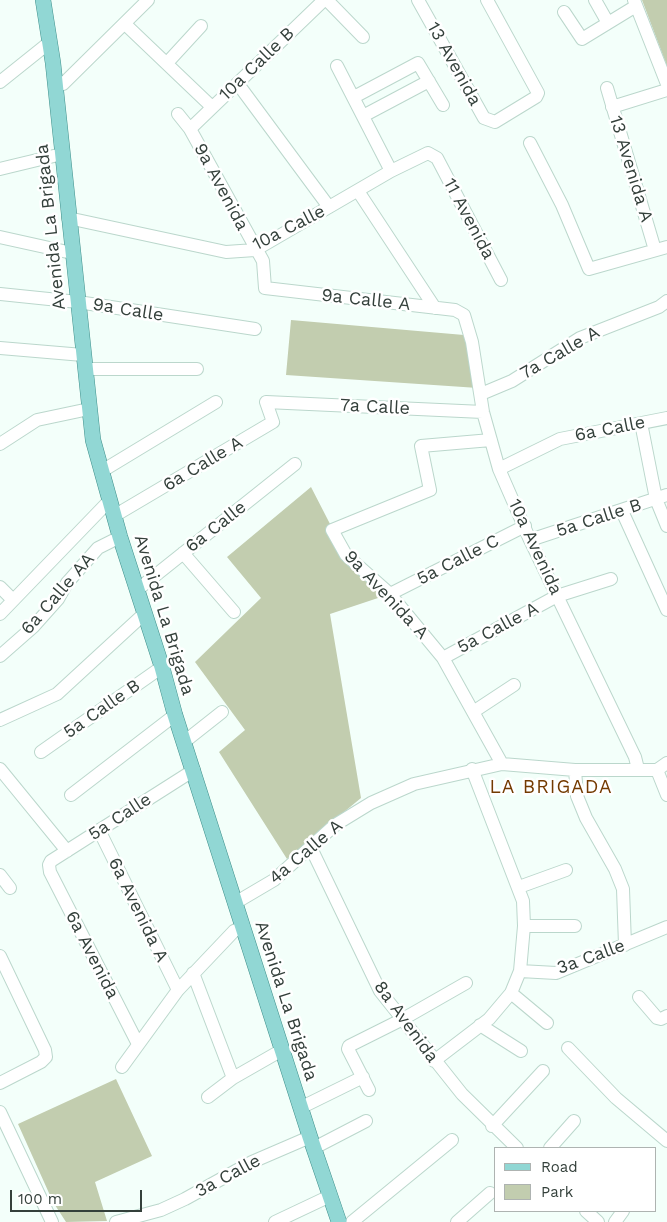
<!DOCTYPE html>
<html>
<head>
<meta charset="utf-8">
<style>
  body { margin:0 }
  #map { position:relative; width:667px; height:1222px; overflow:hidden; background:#f3fffa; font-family:"Work Sans",sans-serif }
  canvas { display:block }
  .legend { position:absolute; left:494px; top:1147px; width:162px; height:65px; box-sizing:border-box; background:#fff; border:1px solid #aeb3b1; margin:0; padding:6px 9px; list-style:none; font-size:15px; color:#34403b }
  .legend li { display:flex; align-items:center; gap:10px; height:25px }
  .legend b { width:25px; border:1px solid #aeb3b1 }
  .scale { position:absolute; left:10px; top:1190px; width:132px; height:22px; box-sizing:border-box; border:2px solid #34403b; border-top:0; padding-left:6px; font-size:15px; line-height:18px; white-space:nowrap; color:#34403b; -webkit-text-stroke:4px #fff; paint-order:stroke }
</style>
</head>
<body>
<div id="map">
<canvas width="667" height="1222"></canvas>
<ul class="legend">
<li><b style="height:6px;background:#91d7d4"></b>Road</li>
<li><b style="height:14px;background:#c2cdaf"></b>Park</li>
</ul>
<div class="scale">100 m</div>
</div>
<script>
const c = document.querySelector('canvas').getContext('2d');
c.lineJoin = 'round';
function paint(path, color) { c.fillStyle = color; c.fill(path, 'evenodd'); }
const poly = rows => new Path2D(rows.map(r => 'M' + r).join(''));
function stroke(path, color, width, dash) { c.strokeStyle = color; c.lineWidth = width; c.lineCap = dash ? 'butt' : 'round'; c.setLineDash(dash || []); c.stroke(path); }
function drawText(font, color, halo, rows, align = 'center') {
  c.font = font + ' "Work Sans",sans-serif'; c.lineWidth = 5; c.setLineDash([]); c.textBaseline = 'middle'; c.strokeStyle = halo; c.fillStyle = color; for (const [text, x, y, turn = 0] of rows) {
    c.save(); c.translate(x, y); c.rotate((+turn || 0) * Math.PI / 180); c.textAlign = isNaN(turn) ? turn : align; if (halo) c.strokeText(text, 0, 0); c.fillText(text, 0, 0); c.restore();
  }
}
paint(poly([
  [642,0,667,0,667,66],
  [291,320,464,335,478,388,286,375],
  [311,487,346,555,390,594,330,614,361,798,287,859,219,752,245,730,195,662,261,598,227,557],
  [116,1079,152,1156,95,1182,107,1221,66,1222,53,1202,18,1124]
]), '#c2cdaf');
const minor = poly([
  [327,0,363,37],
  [418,0,484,118,495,122,536,97,538,93,487,0],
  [595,0,608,23],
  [634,0,667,84],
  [564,12,582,39,636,6],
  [125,24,212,107],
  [167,63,201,26],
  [337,66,391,171],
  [0,82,50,42],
  [238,84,329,207],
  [55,87,63,84,148,0],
  [607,88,655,250],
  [354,97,418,63,443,105],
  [612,107,667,90],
  [178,114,190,129,263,261,265,288,455,310,464,315,472,342,483,412,499,469,530,540,635,757,638,769],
  [363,116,429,81],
  [190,129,324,0],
  [530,143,562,205,589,269,667,247],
  [0,169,62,154],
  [358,191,435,308],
  [68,218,226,252,255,250,391,171,428,153,437,158,501,280],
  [0,237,72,253],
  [0,294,78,302,255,329],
  [0,348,83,355],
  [85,369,197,369],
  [481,394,512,381,580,338,659,307,667,301],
  [641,423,656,499,667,526],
  [491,440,421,446,430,490,332,530,346,555,390,594,443,658,502,764],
  [0,444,37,420,89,409],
  [499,469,560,439,667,418],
  [102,471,216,402],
  [622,511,667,610],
  [114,516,273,422,266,402,483,412],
  [530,540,667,495],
  [183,553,234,612],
  [0,587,13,600],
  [137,590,295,464],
  [390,594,525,526],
  [0,614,110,500],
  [0,656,33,627,58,599,67,583,98,548,120,537],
  [443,658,557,596,611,579],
  [473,712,514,685],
  [0,720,57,694,144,614],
  [184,742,222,712],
  [41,752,162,667],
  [0,769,67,851],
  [575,770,577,796,586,818,615,869,623,889,625,945],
  [657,770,667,795],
  [71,795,175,715],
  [99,830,178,990],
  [311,848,380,991,462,1094,517,1148],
  [0,875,10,888],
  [519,887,566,870],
  [235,903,274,880,335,825,371,803,414,784,502,764,575,770,657,770,667,763],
  [524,926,575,926],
  [0,956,45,1050,46,1057,41,1062,0,1083],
  [520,971,556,973,667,927],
  [193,973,233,1078],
  [511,993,547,1023],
  [639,997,657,1018,661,1019,667,1016],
  [480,1025,521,1051],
  [138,1044,50,872,49,865,51,861,194,770],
  [568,1048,616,1098,667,1141],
  [434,1061,489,1019,511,993,520,971,524,926,523,901,472,769],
  [122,1067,178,990,234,931,243,927],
  [369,1090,348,1049,349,1046,403,1019,466,983],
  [208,1097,233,1078,282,1050],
  [300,1108,363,1077],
  [0,1112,52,1222],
  [492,1126,543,1071],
  [314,1148,366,1121],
  [550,1148,574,1121],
  [586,1211,598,1222],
  [116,1222,161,1210,185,1199,252,1162,310,1137],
  [275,1222,330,1196],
  [352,1222,452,1140],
  [457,1222,490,1193],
  [615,1222,623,1211]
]);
const major = poly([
  [43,0,53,63,93,440,120,537,162,667,175,715,310,1137,339,1222]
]);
stroke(minor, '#bbd7cc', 14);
stroke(major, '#41918c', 16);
stroke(minor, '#fff', 12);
stroke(major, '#91d7d4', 15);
drawText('18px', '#34403b', '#fff', [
  ["10a Calle B",257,64,-44],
  ["13 Avenida",454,64,61],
  ["13 Avenida A",631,169,73],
  ["9a Avenida",221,187,62],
  ["11 Avenida",469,219,62],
  ["Avenida La Brigada",51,227,-96],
  ["10a Calle",289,228,-27],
  ["9a Calle A",366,300,6],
  ["9a Calle",128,310,9],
  ["7a Calle A",560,353,-30],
  ["7a Calle",375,407,3],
  ["6a Calle",610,429,-11],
  ["6a Calle A",203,464,-31],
  ["5a Calle B",599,518,-18],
  ["6a Calle",216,527,-38],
  ["10a Avenida",535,547,65],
  ["5a Calle C",458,560,-27],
  ["6a Calle AA",58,594,-49],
  ["9a Avenida A",386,595,47],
  ["Avenida La Brigada",164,615,73],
  ["5a Calle A",498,628,-28],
  ["5a Calle B",102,709,-35],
  ["5a Calle",120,817,-33],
  ["4a Calle A",306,852,-40],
  ["6a Avenida A",138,910,64],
  ["6a Avenida",92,955,63],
  ["3a Calle",591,957,-20],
  ["Avenida La Brigada",286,1001,72],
  ["8a Avenida",406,1022,54],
  ["3a Calle",228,1176,-28]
]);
c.letterSpacing = '1px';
drawText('19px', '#733a01', '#fff', [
  ["LA BRIGADA",551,787]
]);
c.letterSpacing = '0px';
</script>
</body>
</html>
